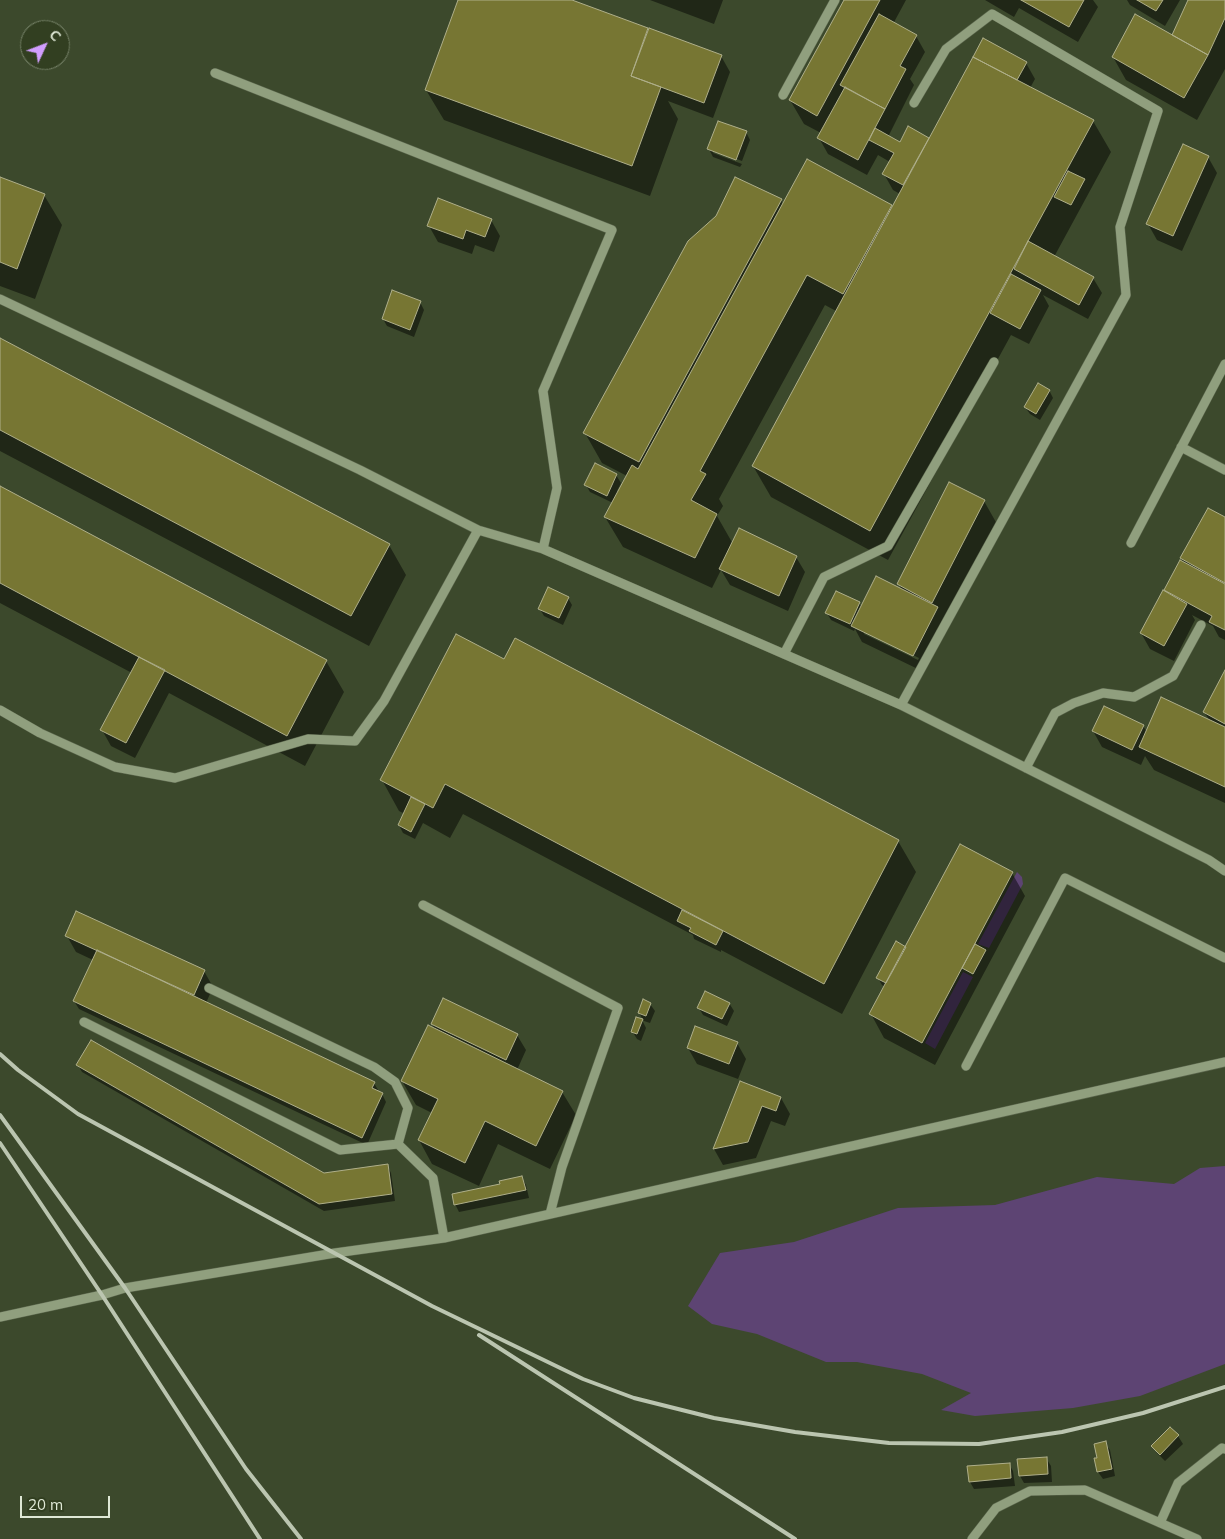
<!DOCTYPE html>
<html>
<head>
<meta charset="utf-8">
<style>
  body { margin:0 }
  #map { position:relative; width:1225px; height:1539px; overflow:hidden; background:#3c492c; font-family:Mulish,sans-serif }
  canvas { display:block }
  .north { position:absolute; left:20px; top:20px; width:50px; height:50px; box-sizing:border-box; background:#323f21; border:1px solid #778369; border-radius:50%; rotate:47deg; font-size:14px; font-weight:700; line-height:20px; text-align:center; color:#dfe8d6 }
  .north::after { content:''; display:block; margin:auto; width:18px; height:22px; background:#d19dfe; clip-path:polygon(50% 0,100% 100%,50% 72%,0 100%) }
  .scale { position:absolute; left:20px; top:1496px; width:90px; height:22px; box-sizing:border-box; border:2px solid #dfe8d6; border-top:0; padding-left:6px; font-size:15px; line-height:18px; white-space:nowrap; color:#dfe8d6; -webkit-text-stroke:4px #323f21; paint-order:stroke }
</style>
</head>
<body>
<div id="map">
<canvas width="1225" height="1539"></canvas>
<div class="north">С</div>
<div class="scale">20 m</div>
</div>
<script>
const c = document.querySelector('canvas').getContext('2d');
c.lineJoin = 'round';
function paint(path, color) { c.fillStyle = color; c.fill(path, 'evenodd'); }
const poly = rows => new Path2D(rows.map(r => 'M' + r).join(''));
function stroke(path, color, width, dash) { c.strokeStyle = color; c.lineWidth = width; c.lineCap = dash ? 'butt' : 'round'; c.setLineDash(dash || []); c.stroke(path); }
paint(poly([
  [1017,872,1022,877,1023,884,989,948,978,944],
  [963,972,973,977,935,1049,925,1043],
  [1225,1166,1225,1364,1140,1396,1073,1408,975,1416,941,1410,971,1393,922,1374,857,1362,826,1362,757,1334,712,1324,688,1306,720,1253,794,1242,898,1208,995,1205,1097,1177,1174,1184,1200,1168]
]), '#5d4473');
paint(poly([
  [459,0,568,0,647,29,649,32,721,56,730,72,713,118,668,101,678,119,650,196,444,120,426,90],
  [650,0,723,0,714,24],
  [845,0,906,0,893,24,916,36,925,52,910,79,914,85,888,137,900,143,928,139,929,140,1026,63,1035,79,1030,88,1093,121,1111,152,1054,257,1093,278,1102,293,1088,319,1043,295,1049,306,1029,344,1011,335,888,560,771,497,753,466,836,311,825,305,719,499,723,506,717,516,733,544,796,557,805,572,788,611,730,585,721,570,712,588,623,547,605,517,613,503,590,492,586,485,595,465,616,475,621,483,617,491,619,492,627,476,602,463,585,433,781,200,783,205,808,161,893,207,900,194,893,190,884,174,890,162,878,155,867,175,828,154,819,138,821,133,804,124,790,100],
  [985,0,1093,0,1098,7,1078,42,1019,8,1014,17],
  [1127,0,1180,0,1165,26,1130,5],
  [1189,0,1225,0,1225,69,1197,120,1126,80,1113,57,1173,36],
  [746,132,750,140,742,161,713,150,713,153,742,164,740,167,713,157,709,149],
  [1208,157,1217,173,1182,251,1157,240,1148,224],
  [0,178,44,195,62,225,35,299,0,286],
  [491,220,500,236,494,252,475,245,472,254,438,242,429,226],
  [420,302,424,310,414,337,387,326,383,319],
  [0,339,389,545,406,575,369,646,0,451],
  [1049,390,1053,398,1040,420,1030,414,1025,407],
  [0,487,326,661,344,692,305,766,169,693,135,758,111,746,102,730,132,673,0,603],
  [984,501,997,524,922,671,862,642,855,629,854,631,831,620,827,613,859,603,862,608,902,591,899,584],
  [864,631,919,658,918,660,864,634],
  [1225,519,1225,640,1219,637,1213,626,1192,615,1195,620,1174,661,1150,649,1141,633,1169,595,1166,590,1184,564,1181,558],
  [568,598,572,605,563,625,544,616,540,609],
  [515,640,898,841,916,872,842,1014,721,950,721,952,694,939,693,935,463,814,450,838,423,823,415,839,403,833,399,825,405,814,399,811,382,780,504,661],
  [1225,672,1225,803,1154,770,1145,756,1141,765,1102,747,1093,731,1143,726,1147,732,1210,721,1204,712],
  [1012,873,1025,896,935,1065,884,1038,871,1014,885,987,882,985,878,978,906,948],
  [67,936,204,971,213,987,206,1003,374,1083,378,1090,378,1092,382,1094,386,1102,367,1145,79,1009,74,1001,93,960,76,952],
  [191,989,196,997,193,997,189,990],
  [729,1003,734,1011,727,1026,703,1015,699,1008],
  [650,1004,655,1011,650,1023,644,1021,639,1013],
  [642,1020,646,1028,641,1041,637,1039,632,1031],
  [432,1024,517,1035,526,1050,517,1070,562,1092,576,1115,550,1169,498,1144,479,1186,432,1164,419,1140,432,1113,416,1105,402,1081,435,1030],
  [737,1043,746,1059,738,1079,697,1064,688,1048],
  [78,1065,324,1174,387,1165,391,1173,395,1201,324,1211,82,1072],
  [741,1082,781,1098,790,1114,785,1126,771,1121,756,1158,723,1165,714,1149],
  [522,1178,526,1185,529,1198,459,1212,455,1204],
  [1170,1428,1178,1436,1183,1444,1165,1461,1157,1453,1153,1446],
  [1105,1443,1110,1450,1115,1476,1103,1479,1098,1472,1098,1459],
  [1046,1458,1051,1466,1052,1482,1024,1483,1020,1476,1018,1460],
  [1009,1464,1013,1471,1015,1486,974,1489,970,1482]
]), '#0007');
const building = poly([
  [458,0,572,0,648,28,631,76,661,87,632,166,425,90,458,0],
  [844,0,880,0,817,116,789,100,844,0],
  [1021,0,1084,0,1069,27,1021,0],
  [1137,0,1163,0,1156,11,1137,0],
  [1188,0,1225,0,1225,18,1208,55,1172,35,1188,0],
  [879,14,917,35,900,66,906,69,885,109,840,85,879,14],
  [1135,14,1208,55,1184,98,1112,57,1135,14],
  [649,28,722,55,704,103,631,76,649,28],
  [983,38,1027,62,1017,80,973,57,983,38],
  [973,57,1094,120,870,531,752,466,973,57],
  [845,87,885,109,858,160,817,138,845,87],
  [718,121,747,131,736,160,707,149,718,121],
  [908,126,929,138,903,185,882,174,894,153,869,140,875,128,900,142,908,126],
  [1183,144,1209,156,1173,236,1146,224,1183,144],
  [807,159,892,205,843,294,807,275,700,471,706,474,691,500,717,514,695,558,604,517,632,465,638,469,807,159],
  [1068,171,1085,179,1071,205,1054,197,1068,171],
  [0,177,45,194,17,269,0,262,0,177],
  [735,177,782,199,639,462,583,433,688,241,716,216,735,177],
  [438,198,492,219,485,237,466,230,463,239,427,226,438,198],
  [1028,241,1094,277,1079,305,1014,269,1028,241],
  [1011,274,1041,290,1020,329,990,313,1011,274],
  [392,290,421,301,410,330,382,319,392,290],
  [0,338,390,544,351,616,0,430,0,338],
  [1038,383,1050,390,1036,414,1024,407,1038,383],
  [595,463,617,474,607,496,584,485,595,463],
  [949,482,985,500,932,603,897,584,949,482],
  [0,486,327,660,287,736,0,583,0,486],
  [1208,508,1225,517,1225,583,1180,558,1208,508],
  [739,528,797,556,779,596,719,569,739,528],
  [1180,560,1225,584,1225,630,1209,622,1212,616,1164,590,1180,560],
  [876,576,938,607,913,656,851,626,876,576],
  [548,587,569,597,559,618,538,609,548,587],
  [1163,590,1187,604,1164,646,1140,633,1163,590],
  [836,591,860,602,850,624,825,613,836,591],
  [456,634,504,659,515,638,899,840,824,984,445,784,433,808,380,780,456,634],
  [139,657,165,670,126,743,100,730,139,657],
  [1225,670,1225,724,1203,712,1225,670],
  [1161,697,1225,727,1225,787,1139,747,1161,697],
  [1104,706,1144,725,1132,750,1092,731,1104,706],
  [411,797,425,804,411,832,398,825,411,797],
  [960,844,1013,872,922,1043,869,1014,960,844],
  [682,910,723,931,716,945,689,931,691,928,677,921,682,910],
  [76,911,205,970,194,995,65,936,76,911],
  [896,941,906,947,886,983,876,978,896,941],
  [975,944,986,950,973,974,962,968,975,944],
  [97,950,375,1082,372,1088,383,1093,362,1138,73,1001,97,950],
  [705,991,730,1003,722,1019,697,1008,705,991],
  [443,998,518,1034,506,1060,431,1024,443,998],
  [643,999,651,1003,646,1016,638,1013,643,999],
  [636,1017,643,1019,637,1034,631,1032,636,1017],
  [428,1025,563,1091,536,1146,485,1121,465,1163,418,1140,438,1099,401,1081,428,1025],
  [695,1026,738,1042,729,1064,687,1048,695,1026],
  [91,1040,324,1173,388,1164,392,1194,319,1204,76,1065,91,1040],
  [740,1081,781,1097,776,1111,762,1106,748,1142,713,1149,740,1081],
  [522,1176,526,1190,454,1205,452,1194,500,1184,499,1181,522,1176],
  [1170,1427,1179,1435,1160,1455,1151,1446,1170,1427],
  [1106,1441,1112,1469,1097,1472,1094,1458,1097,1458,1094,1444,1106,1441],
  [1047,1457,1048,1474,1019,1476,1017,1459,1047,1457],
  [1010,1463,1011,1478,969,1482,967,1466,1010,1463]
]);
paint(building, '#777633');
stroke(building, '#afaf8a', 1);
const minor = poly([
  [215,73,612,230,543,391,557,488,543,549],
  [783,95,835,0],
  [0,299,360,470,478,530,543,549,901,705,1209,860,1225,871],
  [1181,447,1225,470],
  [1131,543,1225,364],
  [784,654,824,577,888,546,994,362],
  [901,705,1126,295,1120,227,1158,111,992,14,946,49,914,103],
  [0,710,40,733,115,767,175,778,308,739,355,741,384,701,478,530],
  [1026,768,1055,713,1074,703,1103,693,1134,697,1173,676,1201,625],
  [423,905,618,1008,562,1167,550,1214],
  [209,988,374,1067,395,1082,408,1108,398,1144],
  [84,1022,340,1150,398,1144,433,1178,444,1238],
  [966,1066,1065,878,1225,958],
  [0,1317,102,1295,125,1288,335,1253,444,1238,1225,1062],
  [1160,1523,1178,1483,1222,1448,1225,1449],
  [972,1539,996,1508,1030,1491,1085,1490,1197,1539]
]);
stroke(minor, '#5b664d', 10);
stroke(minor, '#909f7e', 9);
stroke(poly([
  [0,1054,18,1070,78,1114,432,1306,583,1379,634,1398,714,1418,795,1432,889,1443,979,1444,1062,1432,1143,1413,1225,1387],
  [0,1115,125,1288,246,1469,301,1539],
  [0,1143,102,1295,260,1539],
  [479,1335,795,1539]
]), '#bbc5b0', 4);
</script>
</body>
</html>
